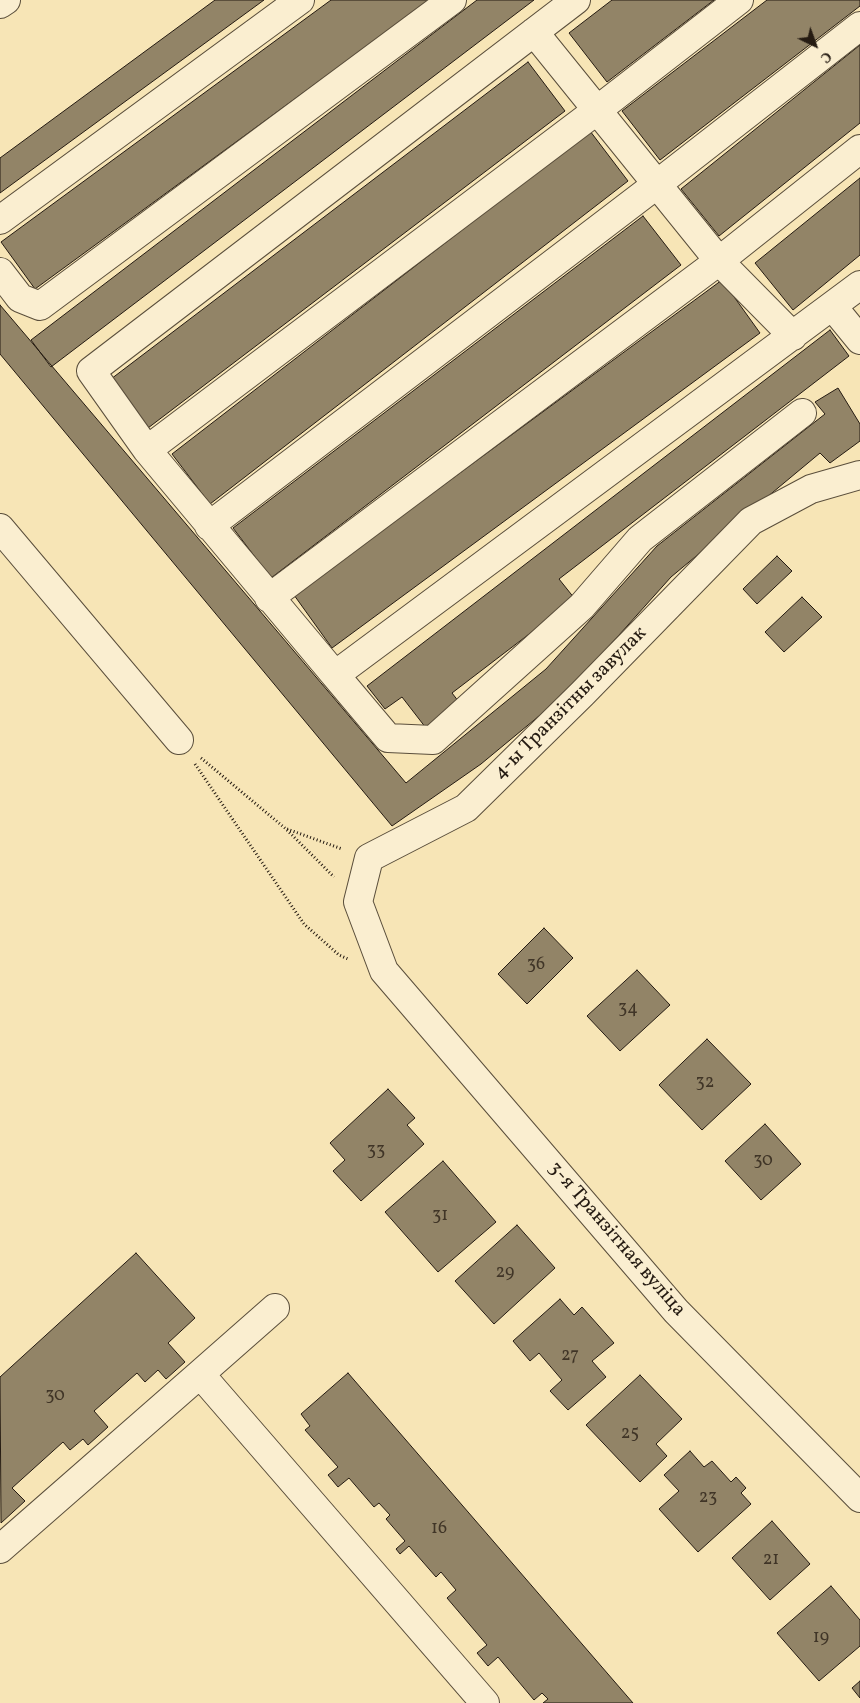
<!DOCTYPE html>
<html>
<head>
<meta charset="utf-8">
<style>
  body { margin:0 }
  #map { position:relative; width:860px; height:1703px; overflow:hidden; background:#f7e5b6; font-family:Vollkorn,serif }
  canvas { display:block }
  .north { position:absolute; left:790px; top:20px; width:50px; height:50px; -webkit-text-stroke:4px #faeed0; paint-order:stroke; rotate:138deg; font-size:14px; font-weight:700; line-height:20px; text-align:center; color:#251b12 }
  .north::after { content:''; display:block; margin:auto; width:18px; height:22px; background:#251b12; clip-path:polygon(50% 0,100% 100%,50% 72%,0 100%) }
</style>
</head>
<body>
<div id="map">
<canvas width="860" height="1703"></canvas>
<div class="north">С</div>
</div>
<script>
const c = document.querySelector('canvas').getContext('2d');
c.lineJoin = 'round';
function paint(path, color) { c.fillStyle = color; c.fill(path, 'evenodd'); }
const poly = rows => new Path2D(rows.map(r => 'M' + r).join(''));
function stroke(path, color, width, dash) { c.strokeStyle = color; c.lineWidth = width; c.lineCap = dash ? 'butt' : 'round'; c.setLineDash(dash || []); c.stroke(path); }
function drawText(font, color, halo, rows, align = 'center') {
  c.font = font + ' Vollkorn,serif'; c.lineWidth = 4.5; c.setLineDash([]); c.textBaseline = 'middle'; c.strokeStyle = halo; c.fillStyle = color; for (const [text, x, y, turn = 0] of rows) {
    c.save(); c.translate(x, y); c.rotate((+turn || 0) * Math.PI / 180); c.textAlign = isNaN(turn) ? turn : align; if (halo) c.strokeText(text, 0, 0); c.fillText(text, 0, 0); c.restore();
  }
}
const building = poly([
  [215,0,264,0,0,193,0,158,215,0],
  [331,0,430,0,35,289,1,242,331,0],
  [477,0,534,0,51,367,31,340,477,0],
  [612,0,714,0,607,82,569,33,612,0],
  [767,0,860,0,860,6,660,160,622,111,767,0],
  [860,45,860,123,719,236,681,189,860,45],
  [528,62,565,111,148,428,111,379,528,62],
  [590,131,628,181,210,504,172,454,590,131],
  [860,178,860,255,793,310,755,263,860,178],
  [643,216,681,265,271,578,233,528,643,216],
  [722,280,760,333,332,648,294,595,722,280],
  [0,305,406,783,546,669,657,546,825,414,815,402,838,388,860,424,860,441,830,463,820,453,671,577,568,692,481,764,392,826,0,354,0,305],
  [830,330,849,356,559,579,575,599,452,693,459,702,426,728,402,697,385,709,367,686,830,330],
  [777,556,792,571,757,604,743,589,777,556],
  [802,597,822,617,784,652,765,632,802,597],
  [544,928,573,958,527,1004,498,974,544,928],
  [637,970,670,1005,620,1051,587,1016,637,970],
  [707,1039,751,1084,702,1130,659,1085,707,1039],
  [388,1089,415,1118,407,1125,424,1144,361,1201,333,1171,345,1160,330,1143,388,1089],
  [765,1124,801,1164,761,1200,725,1161,765,1124],
  [443,1161,496,1222,438,1272,385,1212,443,1161],
  [517,1225,555,1268,494,1324,455,1281,517,1225],
  [136,1253,195,1318,168,1343,185,1362,166,1379,158,1370,145,1382,137,1373,94,1411,108,1427,88,1445,83,1439,70,1450,63,1442,12,1488,25,1501,1,1523,0,1377,136,1253],
  [560,1299,574,1315,582,1307,614,1343,592,1361,606,1377,568,1410,550,1391,562,1380,539,1353,530,1361,513,1341,560,1299],
  [348,1373,633,1703,543,1703,548,1699,542,1693,534,1700,498,1657,488,1666,477,1653,487,1645,447,1598,456,1590,441,1572,436,1577,409,1546,400,1554,396,1549,405,1541,386,1519,390,1515,379,1503,374,1507,349,1478,338,1487,328,1475,338,1467,305,1430,310,1426,301,1414,348,1373],
  [640,1375,682,1419,656,1444,667,1456,640,1482,586,1425,640,1375],
  [690,1451,704,1467,712,1461,731,1482,736,1477,746,1488,741,1493,751,1504,698,1552,659,1509,679,1491,664,1475,690,1451],
  [772,1521,810,1564,770,1600,732,1558,772,1521],
  [831,1586,860,1620,860,1646,819,1681,777,1633,831,1586],
  [860,1681,860,1698,852,1688,860,1681]
]);
paint(building, '#928467');
stroke(building, '#251b12', 1);
const minor = poly([
  [0,4,6,0],
  [534,32,719,261,793,336],
  [0,220,300,0],
  [0,272,20,298,40,306,452,0],
  [833,307,860,340],
  [802,413,640,539,582,606,433,740,388,738,335,675,860,285],
  [147,450,596,111,739,0],
  [860,475,811,489,751,521,582,694,466,808,369,858,358,902,384,971,676,1311,860,1498],
  [209,526,656,185,860,26],
  [0,528,179,740],
  [269,598,719,261,860,149],
  [335,675,147,450,91,371,576,0],
  [200,1374,275,1308],
  [0,1549,200,1374,485,1703]
]);
stroke(minor, '#5a4e3b', 30);
stroke(poly([
  [201,758,286,829,334,877],
  [195,764,304,924,339,955,348,959],
  [287,829,342,849]
]), '#251b12', 3, [1, 2.5]);
stroke(minor, '#faeed0', 28);
drawText('18px', '#403527', null, [
  ["36",536,966],
  ["34",628,1010],
  ["32",705,1084],
  ["33",376,1152],
  ["30",763,1162],
  ["31",440,1217],
  ["29",505,1274],
  ["27",570,1357],
  ["30",55,1397],
  ["25",630,1435],
  ["23",708,1499],
  ["16",439,1530],
  ["21",771,1561],
  ["19",821,1639]
]);
drawText('20px', '#251b12', '#faeed0', [
  ["4-ы Транзітны завулак",571,704,-45],
  ["3-я Транзітная вуліца",616,1240,49]
]);
</script>
</body>
</html>
